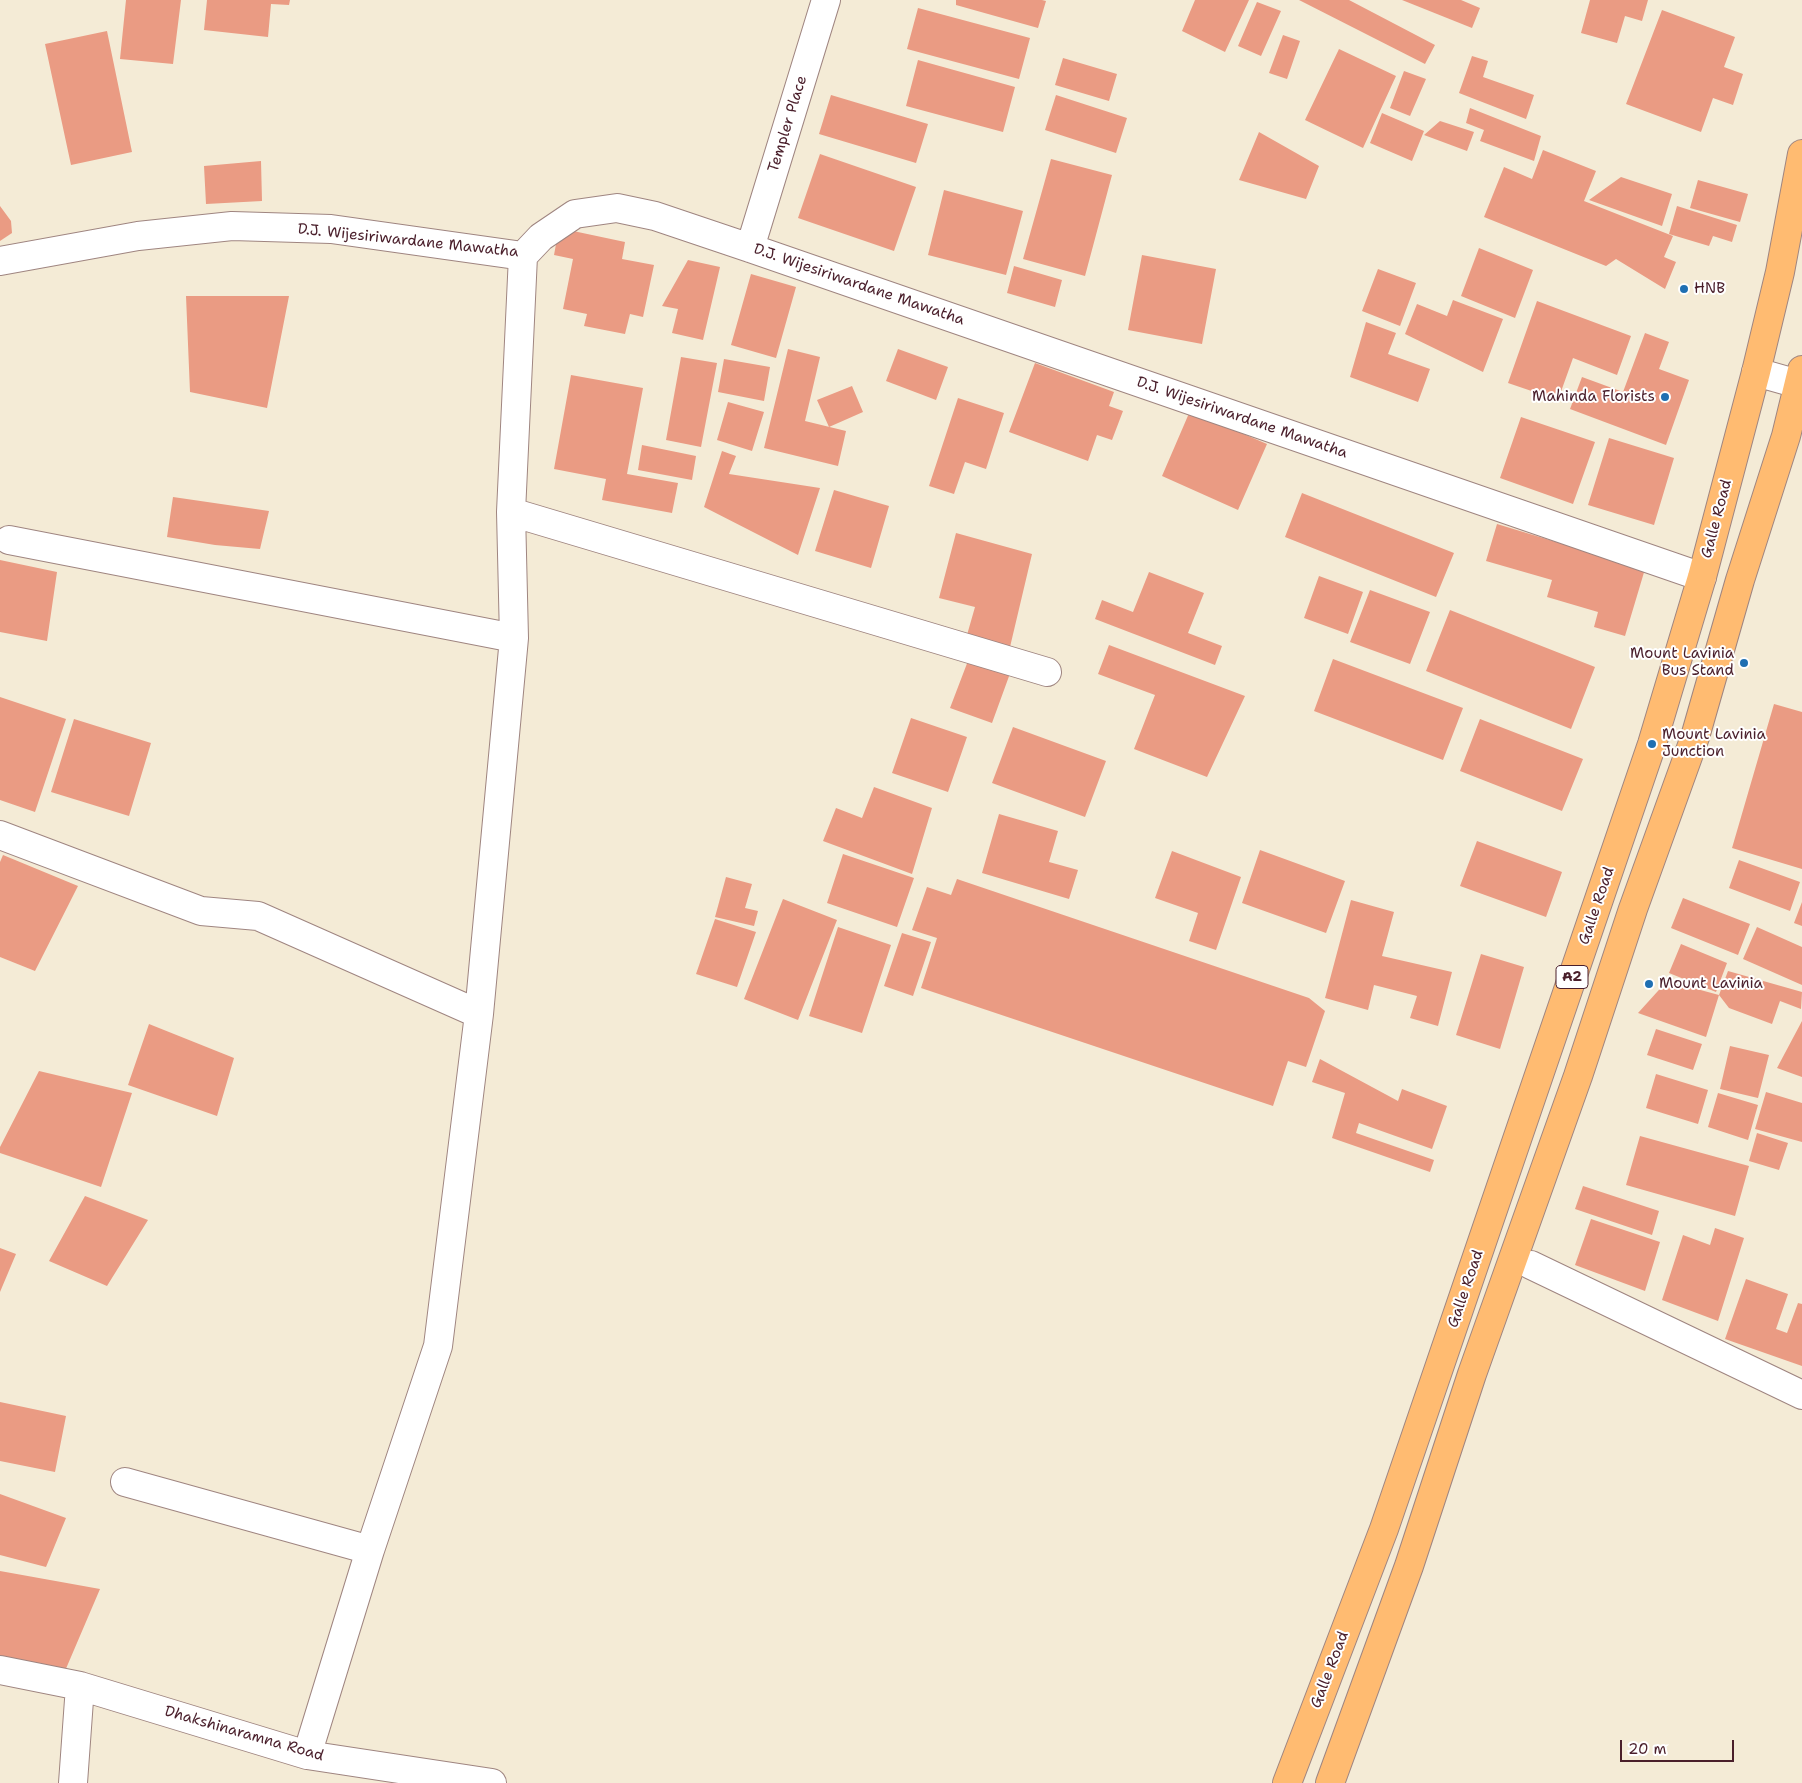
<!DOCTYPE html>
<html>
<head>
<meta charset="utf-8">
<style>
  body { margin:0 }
  #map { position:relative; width:1802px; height:1783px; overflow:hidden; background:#f4ebd6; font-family:"Shantell Sans",sans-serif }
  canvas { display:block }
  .scale { position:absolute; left:1620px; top:1740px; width:114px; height:22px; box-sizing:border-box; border:2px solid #4a1f2b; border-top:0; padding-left:6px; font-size:15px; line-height:18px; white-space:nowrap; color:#4a1f2b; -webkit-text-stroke:4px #fff; paint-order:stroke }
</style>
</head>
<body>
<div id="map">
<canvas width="1802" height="1783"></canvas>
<div class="scale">20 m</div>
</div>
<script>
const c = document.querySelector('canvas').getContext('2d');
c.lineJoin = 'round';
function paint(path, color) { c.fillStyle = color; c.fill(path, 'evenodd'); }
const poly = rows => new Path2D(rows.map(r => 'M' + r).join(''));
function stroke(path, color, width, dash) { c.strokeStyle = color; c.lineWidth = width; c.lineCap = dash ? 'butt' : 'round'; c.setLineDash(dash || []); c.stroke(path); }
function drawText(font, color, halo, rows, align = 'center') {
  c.font = font + ' "Shantell Sans",sans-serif'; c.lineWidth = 4; c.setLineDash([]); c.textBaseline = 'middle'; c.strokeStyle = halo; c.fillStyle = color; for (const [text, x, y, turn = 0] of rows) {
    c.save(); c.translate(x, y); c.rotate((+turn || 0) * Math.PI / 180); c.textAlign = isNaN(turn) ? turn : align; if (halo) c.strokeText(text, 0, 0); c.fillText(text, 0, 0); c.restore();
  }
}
paint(poly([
  [126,0,181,0,173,64,120,59],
  [207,0,290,0,289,5,271,4,268,37,204,30],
  [956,0,1042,0,1046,1,1038,28,956,5],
  [1195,0,1249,0,1225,52,1182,31],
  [1299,0,1349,0,1435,45,1425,64],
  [1402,0,1461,0,1480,8,1472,28],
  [1590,0,1648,0,1642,21,1625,16,1617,43,1581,33],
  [1257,2,1281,11,1261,56,1238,46],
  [918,8,1030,38,1019,79,907,49],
  [1662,10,1735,37,1724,67,1743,74,1733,105,1713,98,1701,132,1626,104],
  [107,31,132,152,71,165,45,44],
  [1283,35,1300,41,1287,79,1269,73],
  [1339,49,1396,76,1363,148,1305,120],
  [1472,56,1488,61,1483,77,1534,95,1526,119,1459,93],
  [1063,58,1117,74,1109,101,1055,85],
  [918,60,1015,87,1003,132,906,106],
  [1404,71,1426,79,1410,116,1390,108],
  [831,95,928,124,916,163,819,134],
  [1056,95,1127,118,1116,153,1045,130],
  [1470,108,1541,136,1534,161,1480,141,1484,130,1466,123],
  [1382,113,1424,131,1412,161,1370,143],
  [1440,121,1474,132,1467,151,1424,135],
  [1259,132,1319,166,1306,199,1239,180],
  [1543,150,1596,171,1584,201,1673,236,1664,257,1676,262,1665,289,1616,259,1606,266,1484,217,1504,167,1532,179],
  [820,154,916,187,894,251,798,218],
  [1051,159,1112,175,1085,276,1023,259],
  [261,161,262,201,206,204,204,166],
  [1621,177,1672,194,1662,226,1589,200],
  [1698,180,1748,194,1740,222,1690,208],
  [944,190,1023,211,1006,275,928,255],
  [0,206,11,221,12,233,0,241],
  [1677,206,1737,225,1732,242,1713,236,1709,246,1669,234],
  [559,228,625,242,622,259,654,265,643,317,630,314,625,334,584,326,587,314,563,309,573,259,554,255],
  [1479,248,1533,270,1515,318,1461,296],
  [1142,255,1216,269,1202,344,1128,330],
  [688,260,720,267,703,340,672,333,678,309,662,306],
  [1014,266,1062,280,1055,307,1007,293],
  [1378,269,1416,283,1400,326,1362,311],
  [751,274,796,287,776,358,731,345],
  [186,296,289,296,267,408,190,392],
  [1453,300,1503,319,1483,372,1405,334,1417,304,1447,316],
  [1537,301,1631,336,1617,375,1573,358,1558,400,1508,383],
  [1366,322,1396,333,1388,354,1430,369,1418,402,1350,377],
  [1645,333,1669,342,1659,369,1689,380,1666,445,1570,409,1582,377,1623,392],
  [788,349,820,357,805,421,846,431,838,466,764,448],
  [898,349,948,367,936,400,886,381],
  [681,357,717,363,701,447,666,440],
  [724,359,770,367,764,401,718,392],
  [1035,363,1114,392,1109,406,1123,411,1112,440,1097,435,1088,461,1009,432],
  [571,375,643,388,627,474,678,483,672,513,602,500,606,479,554,469],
  [852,386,863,412,829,427,817,400],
  [958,398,1004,413,986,469,965,462,954,494,929,486],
  [728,402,764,412,752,451,717,440],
  [1190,411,1267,444,1238,510,1162,476],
  [1521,417,1595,442,1573,504,1500,478],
  [1609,438,1674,458,1654,525,1588,505],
  [642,445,696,456,692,480,638,470],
  [722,451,736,456,729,474,820,488,798,555,704,507],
  [834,490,889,506,871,568,815,551],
  [1302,493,1454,553,1436,597,1285,537],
  [173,497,269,511,260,549,215,545,167,537],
  [1497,524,1645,569,1625,636,1594,627,1598,612,1547,597,1552,580,1486,561],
  [956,533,1032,554,1010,647,967,635,975,607,939,598],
  [0,560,57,572,47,641,0,632],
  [1149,572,1204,593,1188,633,1222,646,1215,665,1095,619,1102,600,1133,612],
  [1319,576,1363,592,1348,634,1304,618],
  [1370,590,1430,612,1410,664,1350,642],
  [1450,610,1595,667,1571,729,1426,671],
  [1109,645,1245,696,1207,777,1134,749,1155,695,1098,674],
  [971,653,1012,668,992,723,950,708],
  [1333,659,1463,708,1443,760,1314,711],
  [0,697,66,719,35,812,0,800],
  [1774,704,1802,712,1802,869,1732,848],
  [911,718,967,737,948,792,892,773],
  [74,719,151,743,129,816,51,792],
  [1480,719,1583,759,1562,811,1460,771],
  [1013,727,1106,761,1085,817,992,783],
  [874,787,932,808,912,874,823,841,836,808,862,818],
  [999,814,1058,831,1049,862,1078,870,1069,899,982,873],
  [1477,841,1562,872,1546,917,1460,886],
  [1260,850,1345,881,1326,933,1242,903],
  [1172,851,1241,877,1216,950,1189,941,1198,913,1155,898],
  [843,854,914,878,897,927,827,903],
  [3,855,78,886,35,971,0,957,0,862],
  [1739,860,1800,882,1790,911,1729,888],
  [726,877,752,884,745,908,758,911,754,926,715,917],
  [957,879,1309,998,1325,1011,1306,1067,1288,1061,1273,1106,921,988,937,938,912,930,927,887,951,895],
  [1683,898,1750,924,1738,955,1671,928],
  [783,899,837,920,798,1020,744,999],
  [1351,900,1394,912,1382,956,1452,972,1438,1026,1410,1018,1417,996,1374,985,1368,1010,1325,998],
  [1802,902,1802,926,1794,923],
  [715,919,756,932,737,987,696,974],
  [838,927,891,945,862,1033,809,1016],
  [1757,927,1802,947,1802,985,1743,959],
  [902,933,931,942,913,996,884,986],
  [1681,944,1727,963,1716,992,1669,973],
  [1481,954,1524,967,1500,1049,1456,1035],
  [1728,971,1802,992,1801,1009,1780,1001,1772,1024,1729,1008,1719,995],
  [1667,981,1719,995,1706,1037,1638,1013],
  [1802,1021,1802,1077,1777,1068],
  [149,1024,234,1058,217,1116,128,1085],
  [1656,1029,1702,1044,1693,1070,1647,1055],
  [1730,1046,1769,1055,1758,1098,1720,1089],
  [1320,1059,1398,1101,1402,1089,1447,1106,1432,1149,1359,1123,1356,1133,1434,1160,1430,1172,1332,1138,1345,1093,1312,1082],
  [39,1071,132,1093,101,1187,0,1153,0,1147],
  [1656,1074,1708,1090,1698,1124,1646,1108],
  [1766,1092,1802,1103,1802,1142,1755,1129],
  [1718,1093,1758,1105,1748,1140,1708,1127],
  [1757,1133,1788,1143,1779,1170,1749,1161],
  [1640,1136,1749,1166,1735,1216,1626,1185],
  [1583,1186,1659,1211,1652,1235,1575,1209],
  [85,1196,148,1220,107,1286,49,1261],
  [1591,1219,1660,1242,1645,1291,1575,1265],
  [1715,1228,1744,1238,1718,1321,1662,1300,1683,1235,1710,1245],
  [0,1248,16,1254,0,1292],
  [1746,1279,1788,1294,1776,1329,1787,1333,1798,1303,1802,1304,1802,1366,1725,1339],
  [0,1402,66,1416,55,1472,0,1461],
  [0,1494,66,1518,46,1567,0,1555],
  [0,1571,100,1589,62,1678,0,1656]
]), '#ea9b83');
const street = poly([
  [750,248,826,0],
  [0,261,138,236,232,226,331,229,523,256,541,237,575,214,617,208,655,216,750,248,1702,577],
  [1756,372,1802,385],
  [511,512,1047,672],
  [9,540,514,638],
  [0,835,201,911,258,916,479,1014],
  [1531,1265,1802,1395],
  [125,1482,370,1550],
  [0,1670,80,1686,307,1755,492,1783],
  [307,1755,370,1550,438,1346,479,1014,514,638,511,512,523,256],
  [73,1783,80,1686]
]);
const highway = poly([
  [1287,1783,1384,1529,1652,744,1702,577,1756,372,1780,272,1802,154],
  [1330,1783,1409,1566,1472,1374,1578,1076,1633,909,1695,737,1740,580,1786,436,1802,370]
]);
stroke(street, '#9f8580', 30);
stroke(highway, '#9f8580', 30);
stroke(street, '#fff', 28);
stroke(highway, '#ffbb71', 28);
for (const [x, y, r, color] of [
  [1684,289,5,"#1f6fb2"],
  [1665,397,5,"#1f6fb2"],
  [1744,663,5,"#1f6fb2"],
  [1652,744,5,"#1f6fb2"],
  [1649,984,5,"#1f6fb2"]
]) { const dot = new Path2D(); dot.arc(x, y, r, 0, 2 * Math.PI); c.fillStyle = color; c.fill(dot); stroke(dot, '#fff', 2); }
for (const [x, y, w] of [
  [1572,977,32]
]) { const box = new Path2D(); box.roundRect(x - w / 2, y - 11.5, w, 23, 4); c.fillStyle = '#fff'; c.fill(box); stroke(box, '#4a1f2b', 1); }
drawText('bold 14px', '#4a1f2b', null, [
  ["A2",1572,977]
]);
drawText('15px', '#4a1f2b', '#fff', [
  ["Templer Place",788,124,-73],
  ["D.J. Wijesiriwardane Mawatha",408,241,6],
  ["D.J. Wijesiriwardane Mawatha",859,285,19],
  ["D.J. Wijesiriwardane Mawatha",1242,418,19],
  ["Galle Road",1717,519,-75],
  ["Galle Road",1597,906,-71],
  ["Galle Road",1466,1289,-71],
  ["Galle Road",1330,1670,-69],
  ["Dhakshinaramna Road",244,1734,16]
]);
drawText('15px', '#4a1f2b', '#fff', [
  ["HNB",1694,289],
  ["Mahinda Florists",1655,397,"right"],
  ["Mount Lavinia",1734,654,"right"],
  ["Bus Stand",1734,671,"right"],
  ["Mount Lavinia",1662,735],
  ["Junction",1662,752],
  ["Mount Lavinia",1659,984]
], 'left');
</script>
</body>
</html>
